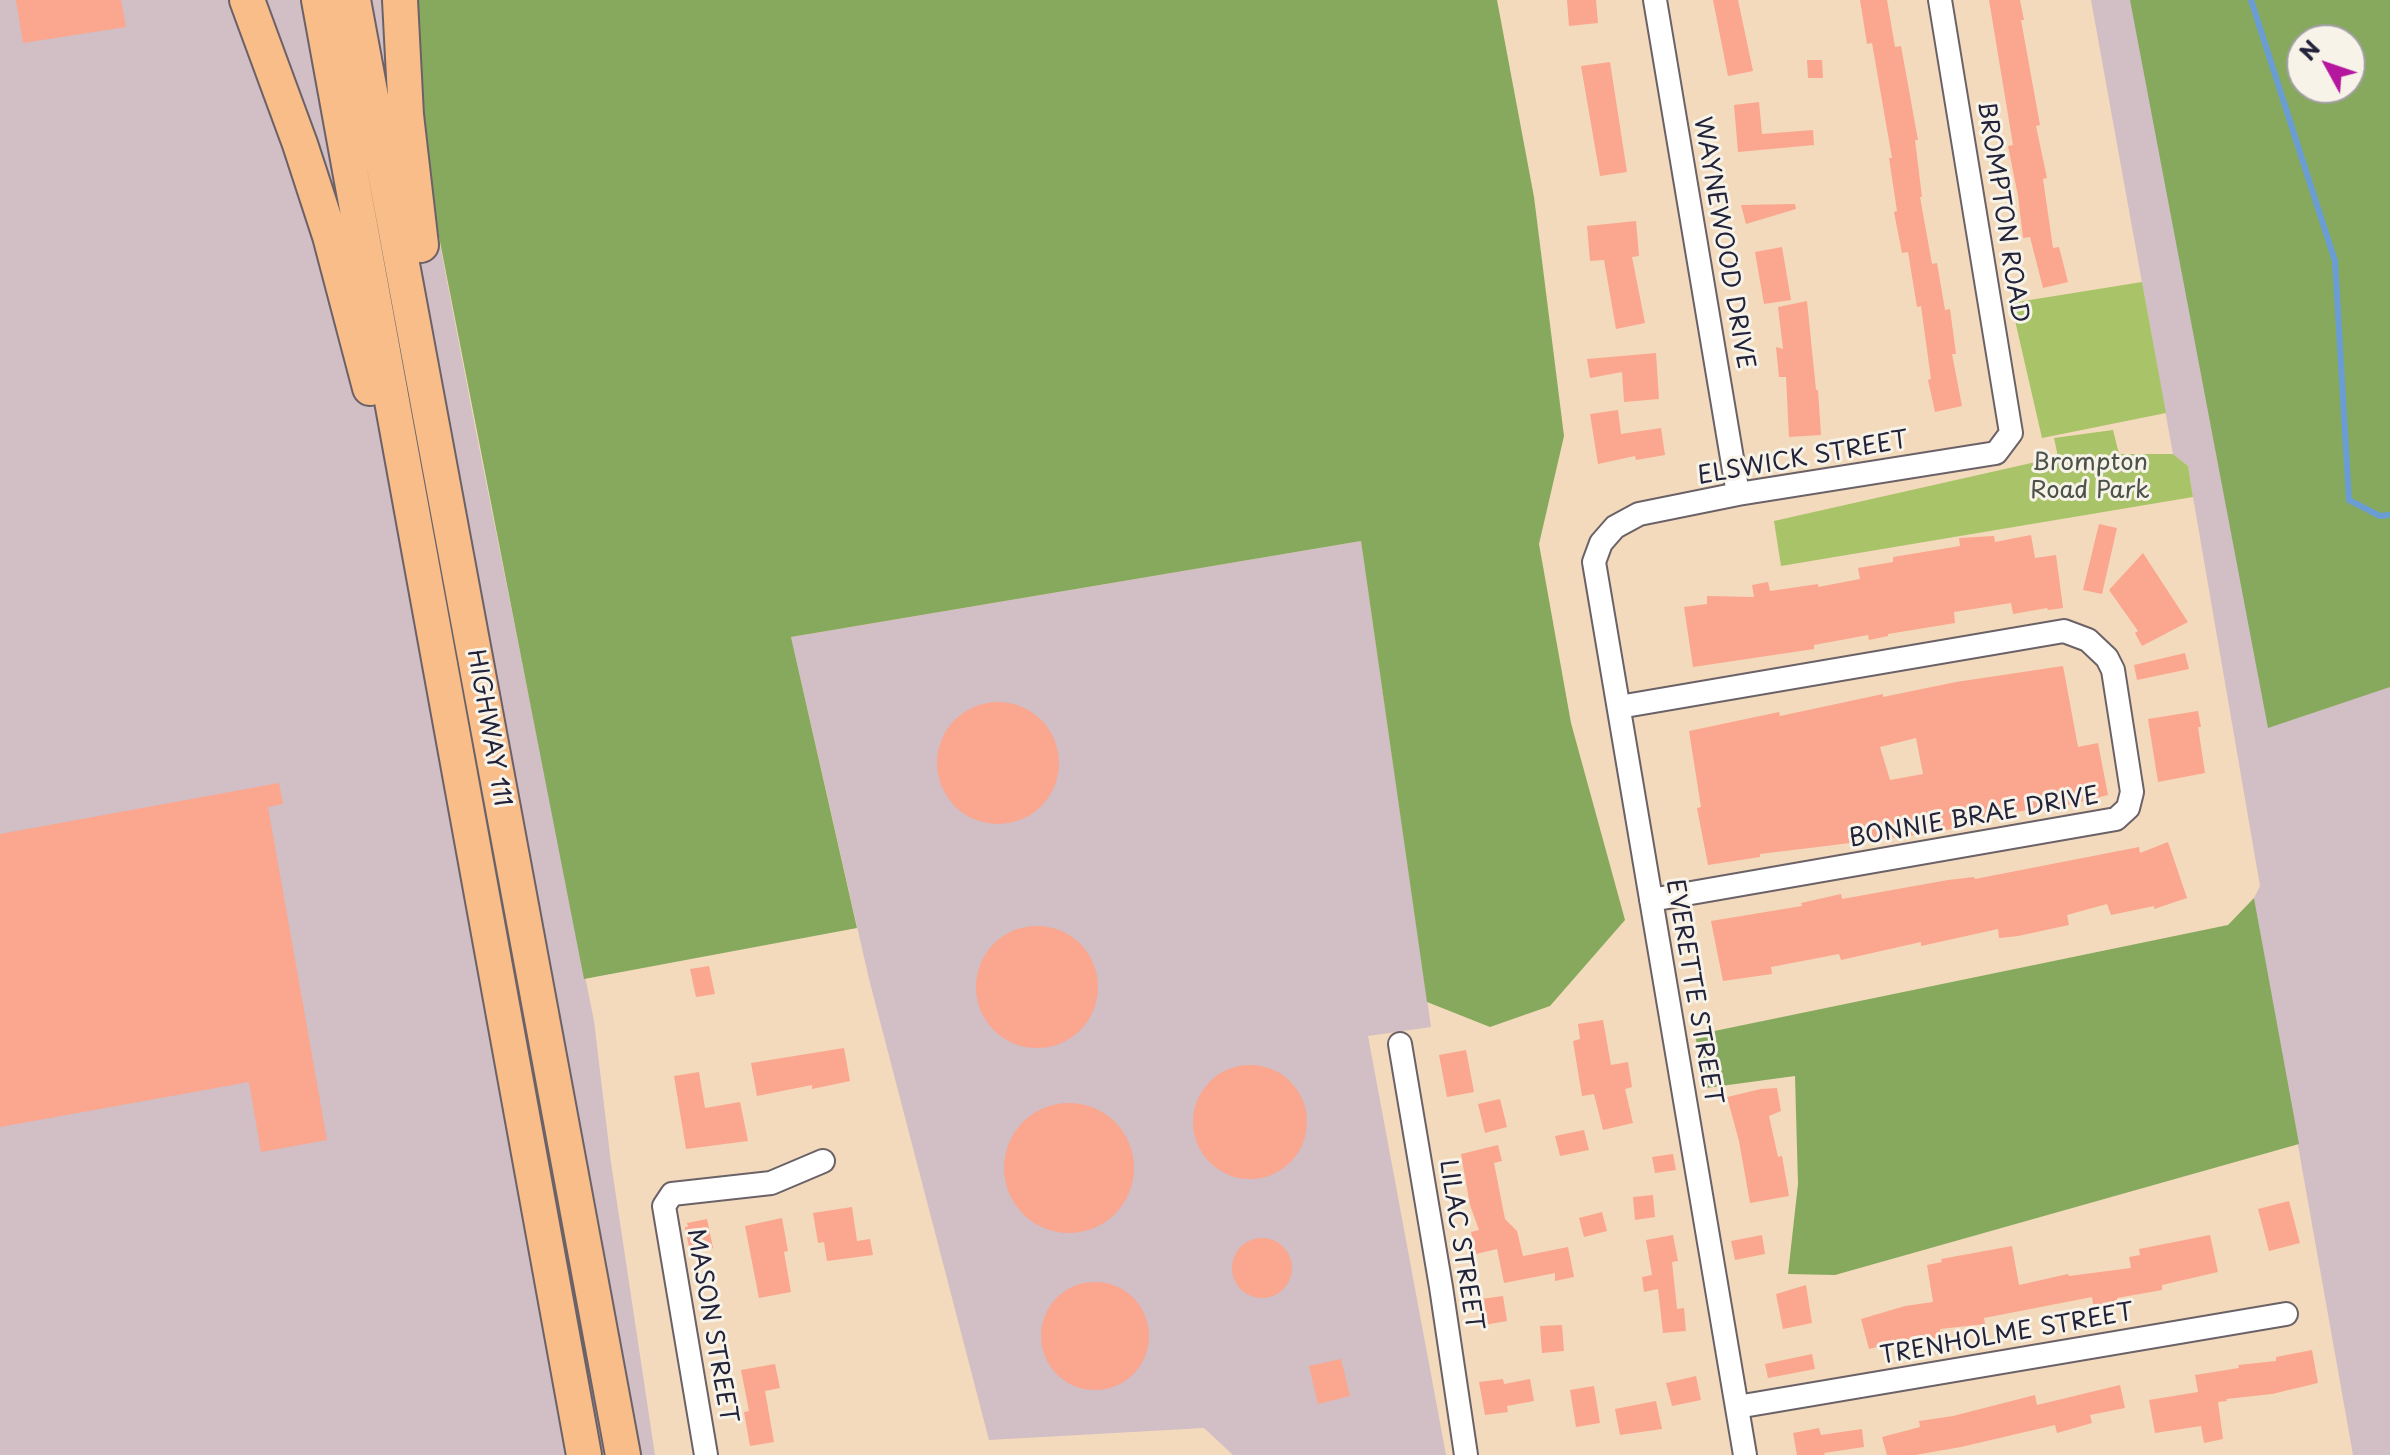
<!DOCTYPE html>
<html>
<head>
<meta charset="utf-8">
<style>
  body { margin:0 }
  #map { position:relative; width:2390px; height:1455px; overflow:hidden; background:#f3dabc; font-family:"Playpen Sans",sans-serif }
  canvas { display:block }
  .north { position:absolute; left:2286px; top:24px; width:80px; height:80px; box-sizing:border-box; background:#f7f3e8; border:2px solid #a29fa3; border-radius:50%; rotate:310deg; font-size:22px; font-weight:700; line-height:32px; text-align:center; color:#22223b }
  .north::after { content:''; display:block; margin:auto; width:28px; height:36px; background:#b5179e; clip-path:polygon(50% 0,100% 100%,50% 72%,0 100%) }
</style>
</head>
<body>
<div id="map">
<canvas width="2390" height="1455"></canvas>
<div class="north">N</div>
</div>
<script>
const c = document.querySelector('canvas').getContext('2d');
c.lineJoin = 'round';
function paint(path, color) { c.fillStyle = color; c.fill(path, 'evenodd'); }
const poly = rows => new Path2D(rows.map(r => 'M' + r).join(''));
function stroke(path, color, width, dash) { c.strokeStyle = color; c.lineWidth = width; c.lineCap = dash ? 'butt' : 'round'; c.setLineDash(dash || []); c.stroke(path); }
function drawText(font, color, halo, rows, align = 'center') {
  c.font = font + ' "Playpen Sans",sans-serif'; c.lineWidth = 6; c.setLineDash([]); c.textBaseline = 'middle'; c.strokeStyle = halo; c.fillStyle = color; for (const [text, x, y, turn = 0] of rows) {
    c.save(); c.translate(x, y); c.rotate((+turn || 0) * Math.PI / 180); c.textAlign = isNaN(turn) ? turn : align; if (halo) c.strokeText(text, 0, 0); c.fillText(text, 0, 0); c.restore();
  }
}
paint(poly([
  [0,0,393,0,476,432,594,1021,611,1163,655,1455,0,1455],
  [2091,0,2390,0,2390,1455,2353,1455,2254,898,2260,886,2193,497,2188,466,2173,454],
  [2302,40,2350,40,2350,88,2302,88],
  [1361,541,1431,1027,1368,1036,1446,1455,1233,1455,1204,1428,989,1440,869,979,791,637]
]), '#d2bec5');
paint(poly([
  [2142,282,2166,413,2042,438,2011,303],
  [2113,430,2119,454,2173,454,2188,466,2193,497,1781,566,1774,521,2058,457,2054,438]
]), '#a9c369');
paint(poly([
  [400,0,1497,0,1534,197,1564,436,1539,544,1571,723,1625,920,1550,1006,1490,1027,1427,1002,1361,541,791,637,857,928,584,979,393,1],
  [2130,0,2390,0,2390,687,2268,728],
  [2302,40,2350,40,2350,88,2302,88],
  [2254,898,2299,1144,1835,1275,1788,1274,1798,1184,1795,1076,1706,1088,1695,1035,2228,925]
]), '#86a95d');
stroke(poly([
  [2251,0,2335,261,2349,500,2380,516,2390,515]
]), '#6b9dd5', 6);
paint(poly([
  [16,0,121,0,126,27,23,43],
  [1567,0,1596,0,1598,23,1569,26],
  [1713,0,1738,0,1753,71,1728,76],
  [1860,0,1887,0,1895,47,1901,46,1918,140,1915,140,1922,197,1920,197,1932,264,1937,263,1945,310,1950,309,1956,354,1952,354,1962,406,1935,412,1928,380,1931,379,1921,306,1917,307,1908,252,1902,253,1894,212,1897,211,1889,158,1892,158,1872,43,1867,44],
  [1989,0,2020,0,2024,20,2021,20,2040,125,2036,126,2047,178,2043,179,2053,248,2059,247,2068,282,2043,288,2030,237,2023,238,2018,196,2008,146,2013,145],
  [1807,60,1822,60,1823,78,1808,78],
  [1610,62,1627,172,1600,176,1581,66],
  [1759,102,1762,134,1813,130,1814,145,1738,152,1734,105],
  [1795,204,1796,209,1746,224,1741,205],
  [1636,221,1639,256,1632,257,1645,323,1616,329,1604,260,1590,261,1587,226],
  [1782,247,1791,300,1764,304,1755,252],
  [1807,301,1816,390,1818,390,1821,435,1789,437,1786,377,1779,377,1776,347,1783,349,1778,307],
  [1656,353,1659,399,1624,402,1622,372,1590,378,1587,359],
  [1618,410,1621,434,1661,428,1665,455,1636,460,1635,456,1598,464,1590,414],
  [2099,524,2117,528,2102,594,2083,590],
  [2031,535,2035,558,2056,555,2063,608,2048,610,2047,608,2013,614,2011,603,1954,612,1955,623,1888,634,1888,636,1869,640,1868,635,1814,645,1814,649,1693,667,1684,607,1707,604,1707,596,1754,597,1752,585,1768,582,1770,591,1818,584,1818,587,1860,579,1858,568,1893,562,1893,557,1960,546,1959,538,1994,536,1995,542],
  [2143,553,2188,622,2142,646,2135,633,2138,631,2109,590],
  [2185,653,2189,669,2137,680,2134,665],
  [2063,666,2078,747,2098,743,2108,795,2068,805,1999,814,1974,821,1974,825,1924,834,1760,854,1760,857,1708,865,1697,808,1701,807,1689,731,1779,712,1780,716,1883,694,1883,697,1956,682],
  [1916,738,1923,774,1890,780,1880,747],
  '937 763a61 61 0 1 1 122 0a61 61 0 1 1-122 0Z',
  [2198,711,2201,727,2198,727,2205,773,2158,782,2148,719],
  [279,783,283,804,268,807,327,1140,261,1152,249,1082,0,1127,0,834],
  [2168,842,2187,898,2154,909,2154,906,2111,915,2107,904,2067,915,2069,925,2018,936,1999,938,1998,929,1921,946,1921,942,1841,960,1839,954,1771,967,1772,974,1723,981,1711,921,1802,906,1801,903,1841,894,1842,899,1948,880,1974,877,1975,879,2139,847,2140,853],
  '976 987a61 61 0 1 1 122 0a61 61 0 1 1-122 0Z',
  [709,966,715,994,696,997,690,969],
  [1603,1020,1611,1065,1628,1062,1632,1087,1625,1089,1633,1123,1603,1130,1594,1094,1582,1096,1573,1041,1580,1039,1578,1024],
  [844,1048,850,1081,812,1089,812,1085,757,1096,751,1063],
  [1466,1050,1474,1092,1447,1097,1439,1055],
  '1193 1122a57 57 0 1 1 114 0a57 57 0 1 1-114 0Z',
  [699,1072,705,1108,740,1102,748,1141,686,1149,674,1076],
  [1777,1088,1781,1111,1769,1116,1778,1157,1782,1156,1789,1196,1750,1203,1739,1141,1727,1097,1761,1089],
  [1500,1099,1507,1127,1485,1133,1478,1104],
  '1004 1168a65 65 0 1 1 130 0a65 65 0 1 1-130 0Z',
  [1584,1130,1589,1150,1560,1156,1555,1136],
  [1498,1145,1502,1161,1494,1163,1505,1219,1517,1231,1523,1256,1568,1247,1574,1277,1555,1281,1555,1273,1504,1283,1497,1249,1476,1254,1471,1232,1479,1230,1470,1205,1461,1154],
  [1673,1154,1676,1170,1655,1173,1652,1157],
  [1653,1195,1655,1217,1635,1220,1633,1197],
  [2289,1201,2300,1243,2269,1251,2258,1209],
  [852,1207,857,1241,870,1239,873,1255,827,1261,824,1242,818,1243,813,1213],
  [1602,1212,1607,1231,1584,1237,1579,1218],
  [782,1218,788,1251,784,1252,791,1292,759,1298,745,1226],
  [707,1219,713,1248,690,1252,685,1227,688,1227,687,1223],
  [1673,1235,1678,1261,1672,1262,1677,1309,1684,1308,1686,1331,1663,1333,1658,1289,1644,1292,1642,1277,1652,1275,1646,1240],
  [1762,1235,1765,1254,1735,1260,1731,1241],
  [2210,1235,2218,1272,2162,1285,2162,1290,2117,1298,2118,1307,2094,1310,2092,1297,1984,1318,1985,1324,1940,1329,1941,1337,1910,1342,1910,1339,1869,1349,1861,1319,1905,1306,1933,1302,1927,1265,1942,1262,1941,1259,2012,1246,2019,1285,2068,1274,2069,1276,2131,1268,2129,1257,2140,1255,2139,1249],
  '1232 1268a30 30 0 1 1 60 0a30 30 0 1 1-60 0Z',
  '1041 1336a54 54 0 1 1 108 0a54 54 0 1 1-108 0Z',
  [1806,1285,1812,1323,1783,1329,1776,1294],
  [1503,1296,1507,1321,1484,1325,1481,1299],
  [1562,1325,1564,1351,1542,1353,1540,1326],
  [2312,1350,2318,1383,2272,1394,2226,1399,2227,1401,2218,1402,2223,1439,2204,1443,2201,1426,2155,1433,2149,1400,2198,1392,2195,1375,2239,1368,2238,1365,2276,1361,2276,1357],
  [1812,1354,1815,1369,1768,1378,1765,1364],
  [1341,1359,1350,1396,1318,1404,1309,1366],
  [775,1364,780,1388,765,1391,774,1442,750,1446,744,1412,749,1411,741,1370],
  [1696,1376,1701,1400,1672,1406,1666,1383],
  [1503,1379,1504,1384,1530,1379,1534,1401,1507,1406,1508,1412,1485,1415,1479,1382],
  [2120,1385,2125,1408,2090,1415,2092,1423,2057,1433,2055,1425,1961,1447,1915,1455,1887,1455,1882,1437,1920,1427,1919,1421,1953,1416,2035,1395,2037,1405],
  [1594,1386,1600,1423,1576,1427,1570,1390],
  [1656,1401,1662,1429,1620,1435,1615,1409],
  [1819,1428,1821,1435,1862,1429,1864,1447,1824,1453,1825,1455,1797,1455,1793,1433]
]), '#fba68e');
const minor = poly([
  [1655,0,1738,494],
  [1619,707,2064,631,2088,640,2107,658,2113,670,2132,792,2128,808,2116,819,1651,900],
  [1400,1044,1441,1287,1466,1455],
  [1737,1407,2286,1314],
  [706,1455,664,1206,672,1194,771,1183,823,1161],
  [1745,1455,1594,562,1601,543,1615,527,1639,514,1738,494,1996,453,2011,433,1940,0]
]);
const highway = poly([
  [247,0,300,144,330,236,370,388],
  [319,0,584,1455],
  [353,0,623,1455],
  [400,0,406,115,421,245]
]);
stroke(minor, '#6b6268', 26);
stroke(highway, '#6b6268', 38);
stroke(minor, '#fff', 22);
stroke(highway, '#f8bd89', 34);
drawText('24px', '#22223b', '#f7f3e8', [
  ["BROMPTON ROAD",2002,212,81],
  ["WAYNEWOOD DRIVE",1723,243,80],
  ["ELSWICK STREET",1803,459,-10],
  ["HIGHWAY 111",488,728,80],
  ["BONNIE BRAE DRIVE",1974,818,-10],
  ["EVERETTE STREET",1693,992,80],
  ["LILAC STREET",1460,1245,81],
  ["MASON STREET",711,1326,80],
  ["TRENHOLME STREET",2007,1335,-10]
]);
drawText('24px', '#4a5249', '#f7f3e8', [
  ["Brompton",2090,463],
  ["Road Park",2090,491]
]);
</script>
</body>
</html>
